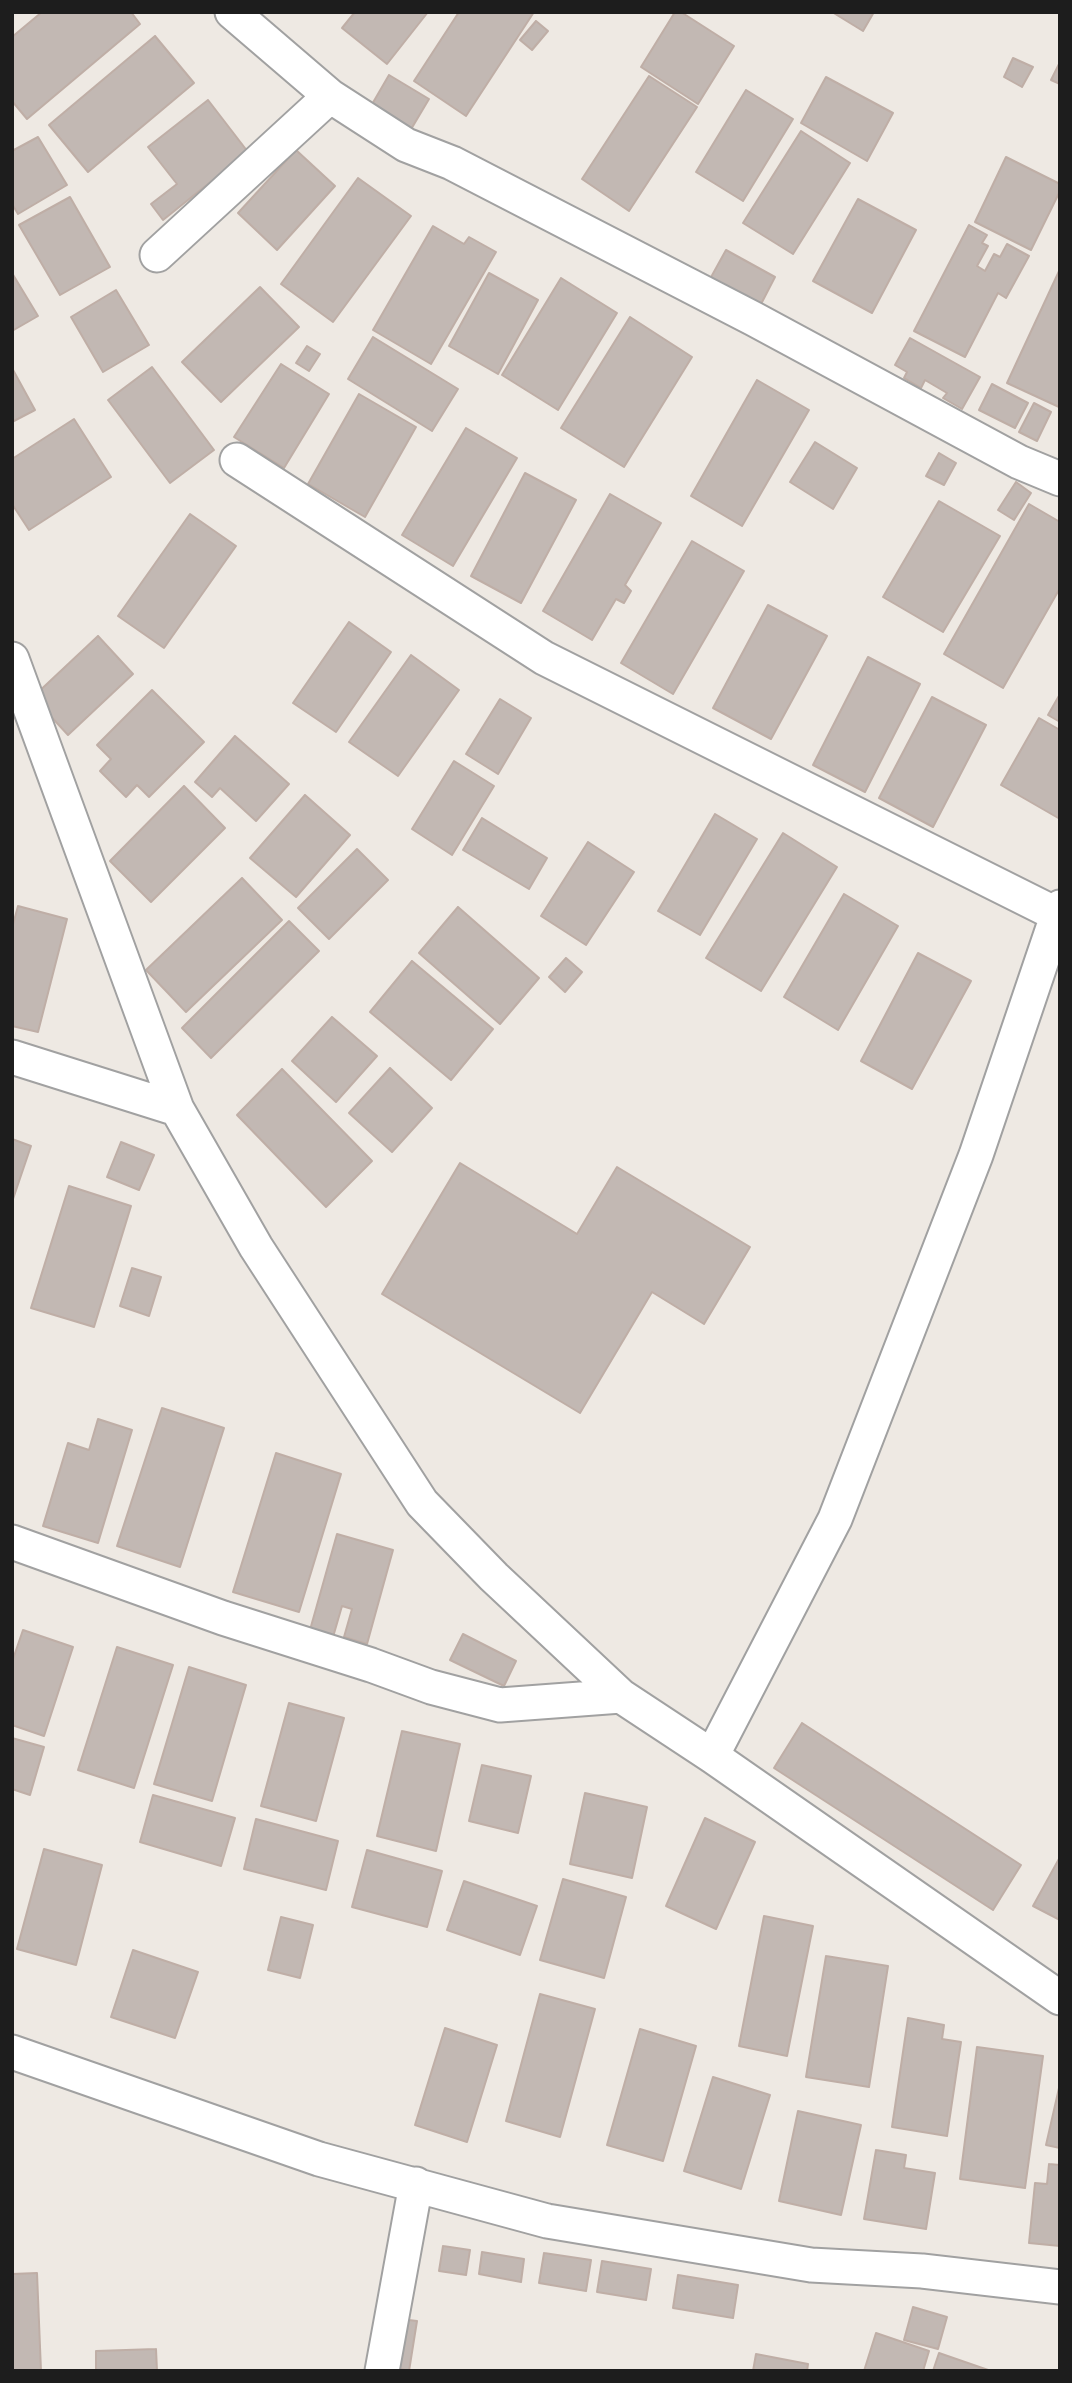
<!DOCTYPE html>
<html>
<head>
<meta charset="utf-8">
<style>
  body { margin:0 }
  #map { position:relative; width:1072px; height:2383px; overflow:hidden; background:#eee9e3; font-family:Quicksand,sans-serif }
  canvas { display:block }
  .frame { position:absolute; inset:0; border:14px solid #1d1d1d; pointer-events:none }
</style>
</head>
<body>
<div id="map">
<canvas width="1072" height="2383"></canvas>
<div class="frame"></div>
</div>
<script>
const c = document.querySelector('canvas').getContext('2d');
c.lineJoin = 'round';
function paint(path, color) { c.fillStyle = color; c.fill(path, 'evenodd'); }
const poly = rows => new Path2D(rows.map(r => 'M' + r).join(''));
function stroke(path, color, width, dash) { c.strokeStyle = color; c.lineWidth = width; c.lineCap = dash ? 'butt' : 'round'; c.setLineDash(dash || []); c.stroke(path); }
const building = poly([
  [42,12,131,12,140,24,27,119,12,101,12,37,42,12],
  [355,12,428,12,387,64,342,28,355,12],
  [459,12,534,12,466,116,414,81,459,12],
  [675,12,681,12,734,46,698,104,641,67,675,12],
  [832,12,874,12,863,31,832,12],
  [536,21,548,31,532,50,520,40,536,21],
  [155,36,194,83,88,172,49,125,155,36],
  [1013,58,1033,67,1022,87,1004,77,1013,58],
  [1060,62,1060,84,1051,80,1060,62],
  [389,75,429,99,410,131,371,106,389,75],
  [649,76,697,107,629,211,582,179,649,76],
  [826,77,893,113,867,161,801,123,826,77],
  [746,90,793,119,743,201,696,172,746,90],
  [208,100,248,152,163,220,151,204,177,184,148,147,208,100],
  [801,131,850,163,793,254,743,223,801,131],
  [38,137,67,185,18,214,12,204,12,151,38,137],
  [296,150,335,186,277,250,238,213,296,150],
  [1006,157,1060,184,1060,191,1031,250,975,222,1006,157],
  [358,178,411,216,333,322,281,284,358,178],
  [70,197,110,267,60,295,19,225,70,197],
  [858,199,916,230,872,313,813,281,858,199],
  [969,225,987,235,982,243,988,246,977,266,985,271,994,254,1000,257,1007,244,1029,256,1006,298,998,293,965,357,914,331,969,225],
  [433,226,464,244,469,237,496,252,431,364,373,330,433,226],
  [726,250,775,277,760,306,710,279,726,250],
  [1060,269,1060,406,1059,407,1007,383,1060,269],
  [12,273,38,316,12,331,12,273],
  [489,273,538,300,498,374,449,346,489,273],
  [561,278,617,313,558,410,502,375,561,278],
  [260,287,299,327,221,402,182,362,260,287],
  [116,290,149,345,103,372,71,317,116,290],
  [630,317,692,357,624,467,561,428,630,317],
  [373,337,458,389,432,431,348,379,373,337],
  [910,338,980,377,962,409,943,398,947,393,925,380,921,388,904,378,907,372,895,365,910,338],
  [307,346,320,354,309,371,296,363,307,346],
  [281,364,329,394,284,468,234,437,281,364],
  [152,367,214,450,170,483,108,400,152,367],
  [12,368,35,410,12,422,12,368],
  [757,380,809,410,742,526,691,496,757,380],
  [992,384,1028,403,1015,428,979,410,992,384],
  [359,394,416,427,365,517,308,484,359,394],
  [1034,403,1051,412,1037,441,1019,432,1034,403],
  [74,419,111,477,29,530,12,504,12,459,74,419],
  [466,428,517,458,453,566,402,535,466,428],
  [815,442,857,468,833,509,790,482,815,442],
  [939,453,956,463,944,485,926,476,939,453],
  [525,473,576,500,521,603,471,576,525,473],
  [1016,482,1031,493,1014,520,998,510,1016,482],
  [610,494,661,523,625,585,631,591,624,603,616,599,592,640,543,611,610,494],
  [939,501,1000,536,943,632,883,597,939,501],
  [1029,504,1060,522,1060,588,1003,688,944,654,1029,504],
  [190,514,236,546,164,648,118,616,190,514],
  [692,541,744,571,673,694,621,663,692,541],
  [768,605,827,636,771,739,713,708,768,605],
  [349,622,391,652,336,732,293,703,349,622],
  [98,636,133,674,68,735,33,697,98,636],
  [411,655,459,690,398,776,349,742,411,655],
  [868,657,920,684,865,792,813,765,868,657],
  [152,690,204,742,149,797,137,785,126,797,100,771,111,759,97,745,152,690],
  [1060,694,1060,722,1048,715,1060,694],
  [932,697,986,725,933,827,879,798,932,697],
  [500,699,531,718,498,774,466,754,500,699],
  [1039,718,1060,730,1060,819,1001,785,1039,718],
  [235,736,289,784,256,821,220,788,212,797,195,782,235,736],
  [454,761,494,786,452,855,412,829,454,761],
  [184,786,225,828,151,902,110,861,184,786],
  [305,795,350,835,296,897,250,858,305,795],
  [715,814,757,839,700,935,658,911,715,814],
  [482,818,547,858,529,889,463,850,482,818],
  [783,833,837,867,761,991,706,958,783,833],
  [588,842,634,872,586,945,541,916,588,842],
  [357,849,388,880,329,939,298,908,357,849],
  [242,878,282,920,186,1012,146,970,242,878],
  [844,894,898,926,838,1030,784,997,844,894],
  [18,906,67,919,38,1032,12,1026,12,928,18,906],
  [458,907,539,978,500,1024,419,953,458,907],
  [289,921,319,951,211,1058,182,1028,289,921],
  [918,953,971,981,912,1089,861,1061,918,953],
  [566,958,582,972,565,992,549,977,566,958],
  [412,961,493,1029,451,1080,370,1012,412,961],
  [332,1017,377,1056,336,1102,292,1061,332,1017],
  [390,1068,432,1108,392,1152,349,1113,390,1068],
  [282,1069,372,1161,326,1207,237,1115,282,1069],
  [12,1139,31,1146,12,1202,12,1139],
  [121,1142,154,1155,139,1190,107,1177,121,1142],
  [460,1163,577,1234,617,1167,750,1247,704,1324,652,1292,580,1413,382,1294,460,1163],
  [69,1186,131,1206,94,1327,31,1308,69,1186],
  [132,1268,161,1277,149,1316,120,1306,132,1268],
  [162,1408,224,1428,180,1567,117,1546,162,1408],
  [98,1419,132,1430,98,1543,43,1526,68,1443,89,1450,98,1419],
  [276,1453,341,1474,299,1612,233,1592,276,1453],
  [337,1534,393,1550,367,1644,344,1637,352,1609,342,1606,333,1637,310,1630,337,1534],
  [23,1630,73,1647,44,1736,12,1725,12,1662,23,1630],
  [463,1634,516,1661,504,1686,450,1660,463,1634],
  [117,1647,173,1665,134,1788,78,1770,117,1647],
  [189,1667,246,1685,212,1801,154,1784,189,1667],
  [289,1703,344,1718,316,1821,261,1806,289,1703],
  [802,1723,1021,1865,993,1910,774,1768,802,1723],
  [402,1731,460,1744,436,1851,377,1836,402,1731],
  [12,1738,44,1747,30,1795,12,1789,12,1738],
  [482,1765,531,1776,518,1833,469,1821,482,1765],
  [585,1793,647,1807,632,1878,570,1864,585,1793],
  [153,1795,235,1818,221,1866,140,1842,153,1795],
  [705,1818,755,1842,716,1929,666,1906,705,1818],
  [256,1819,338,1841,326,1890,244,1869,256,1819],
  [44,1849,102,1865,76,1965,17,1949,44,1849],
  [367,1850,442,1871,427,1927,352,1907,367,1850],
  [1060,1857,1060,1920,1033,1906,1060,1857],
  [563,1879,626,1897,604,1978,540,1960,563,1879],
  [464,1881,537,1906,520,1955,447,1930,464,1881],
  [764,1916,813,1926,787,2056,739,2046,764,1916],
  [281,1917,313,1925,300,1978,268,1970,281,1917],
  [133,1950,198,1972,175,2038,111,2017,133,1950],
  [826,1956,888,1966,869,2087,806,2077,826,1956],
  [540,1994,595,2009,560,2137,506,2121,540,1994],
  [908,2018,944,2025,942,2039,961,2042,947,2136,892,2127,908,2018],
  [445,2028,497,2045,467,2142,415,2125,445,2028],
  [640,2029,696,2046,663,2161,607,2145,640,2029],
  [977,2047,1043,2056,1025,2188,960,2179,977,2047],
  [713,2077,770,2095,741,2189,684,2171,713,2077],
  [1059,2088,1060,2088,1060,2148,1046,2145,1059,2088],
  [798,2111,861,2125,841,2215,779,2201,798,2111],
  [876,2150,906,2155,904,2168,935,2173,926,2229,864,2219,876,2150],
  [1049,2164,1060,2165,1060,2246,1029,2243,1035,2183,1047,2184,1049,2164],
  [443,2246,470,2250,466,2275,439,2271,443,2246],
  [482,2252,524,2259,521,2282,479,2274,482,2252],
  [544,2253,591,2260,586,2291,539,2283,544,2253],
  [602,2261,651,2269,646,2300,597,2292,602,2261],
  [37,2273,41,2371,12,2371,12,2274,37,2273],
  [678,2275,738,2285,733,2318,673,2308,678,2275],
  [913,2307,947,2317,938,2349,904,2340,913,2307],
  [400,2319,417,2321,409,2371,392,2367,400,2319],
  [876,2333,929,2351,923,2371,864,2371,876,2333],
  [156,2349,157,2371,96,2371,96,2351,156,2349],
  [939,2353,991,2371,933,2371,939,2353],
  [756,2354,808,2364,807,2371,753,2371,756,2354]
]);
paint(building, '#c2b8b3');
stroke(building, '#bfaea6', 2);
const street = poly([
  [232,12,330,96,406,145,452,163,754,319,1019,462,1060,479],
  [157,255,330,96],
  [237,460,544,658,1056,914],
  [12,659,177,1109,256,1247,422,1503,494,1577,621,1696,712,1756,1060,1998],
  [12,1057,177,1109],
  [12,1542,223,1618,371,1665,431,1687,500,1705,621,1696],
  [712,1756,835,1519,976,1155,1060,907],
  [12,2052,319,2159,547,2221,811,2265,922,2271,1060,2287],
  [382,2371,416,2184]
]);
stroke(street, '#a1a1a1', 37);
stroke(street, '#fff', 33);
</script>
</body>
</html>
